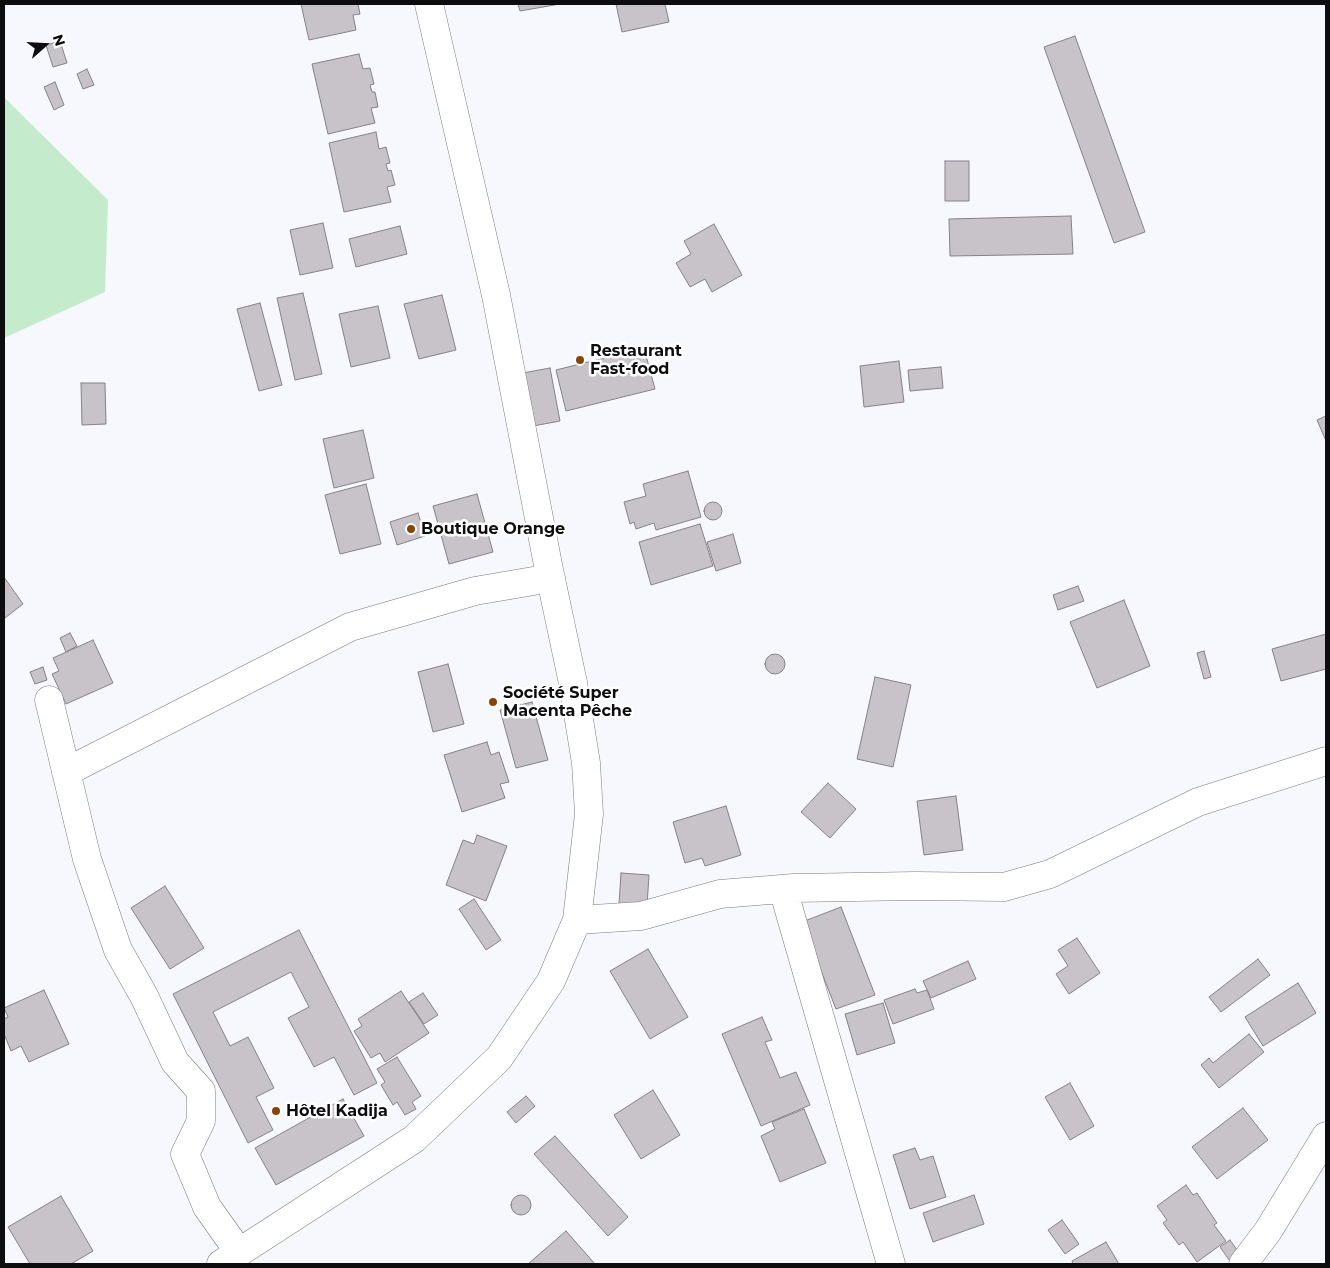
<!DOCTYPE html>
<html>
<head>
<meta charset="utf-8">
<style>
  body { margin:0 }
  #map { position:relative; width:1330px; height:1268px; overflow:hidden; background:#f6f8fe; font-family:Montserrat,sans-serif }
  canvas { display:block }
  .frame { position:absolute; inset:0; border:5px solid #0d0d0f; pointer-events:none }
  .north { position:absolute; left:20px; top:20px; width:50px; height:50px; -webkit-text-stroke:4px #fff; paint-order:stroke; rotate:71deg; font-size:14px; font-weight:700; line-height:20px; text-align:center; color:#0d0d0f }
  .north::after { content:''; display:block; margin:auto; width:18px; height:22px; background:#0d0d0f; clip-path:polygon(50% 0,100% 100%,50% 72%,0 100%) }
</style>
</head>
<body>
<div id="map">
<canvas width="1330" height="1268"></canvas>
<div class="frame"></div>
<div class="north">N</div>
</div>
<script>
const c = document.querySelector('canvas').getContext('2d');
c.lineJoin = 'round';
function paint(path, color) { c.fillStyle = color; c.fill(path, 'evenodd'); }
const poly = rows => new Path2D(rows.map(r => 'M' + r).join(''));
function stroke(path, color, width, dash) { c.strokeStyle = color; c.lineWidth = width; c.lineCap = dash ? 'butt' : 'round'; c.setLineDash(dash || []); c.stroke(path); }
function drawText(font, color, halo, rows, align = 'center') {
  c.font = font + ' Montserrat,sans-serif'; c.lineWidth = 5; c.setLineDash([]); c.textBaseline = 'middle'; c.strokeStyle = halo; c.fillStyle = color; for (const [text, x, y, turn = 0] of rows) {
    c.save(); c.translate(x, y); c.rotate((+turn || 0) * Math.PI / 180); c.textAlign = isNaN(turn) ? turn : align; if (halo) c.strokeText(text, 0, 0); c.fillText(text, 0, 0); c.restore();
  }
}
paint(poly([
  [4,97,108,200,105,292,4,338]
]), '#c5ebcd');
const building = poly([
  [301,4,358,4,360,14,353,15,356,30,309,40,301,4],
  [518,4,560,4,520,11,518,4],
  [616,4,665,4,669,22,622,32,616,4],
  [1075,36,1145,232,1114,243,1044,47,1075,36],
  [60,41,67,63,53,67,46,45,60,41],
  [359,54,363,69,370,68,374,84,370,85,372,92,375,92,378,107,371,108,375,123,328,134,312,64,359,54],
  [87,69,94,85,83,89,77,74,87,69],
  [55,82,64,105,54,110,44,87,55,82],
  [376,132,379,149,386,147,390,163,386,164,388,171,391,170,395,185,387,187,391,202,344,212,329,143,376,132],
  [945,161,969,161,969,201,945,201,945,161],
  [1071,216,1073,254,950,256,949,219,1071,216],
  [323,223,333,268,300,275,290,230,323,223],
  [714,224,742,275,712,292,705,279,690,287,676,263,691,254,684,241,714,224],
  [400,226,407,254,356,267,349,239,400,226],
  [303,293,322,374,295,380,277,298,303,293],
  [442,295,456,350,419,359,404,304,442,295],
  [260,303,282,385,259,391,237,309,260,303],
  [378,306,390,358,351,367,339,314,378,306],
  [644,348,655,389,566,411,556,370,644,348],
  [899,361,904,402,864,407,860,366,899,361],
  [941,367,943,388,910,391,908,370,941,367],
  [550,368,560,421,533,426,523,373,550,368],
  [81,383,105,383,106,424,82,425,81,383],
  [1326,416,1326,441,1317,420,1326,416],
  [363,430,374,478,334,488,323,439,363,430],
  [688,471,701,517,656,530,654,523,636,529,634,522,630,524,624,502,646,496,643,484,688,471],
  [366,484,381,544,340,554,325,495,366,484],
  [477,494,493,552,449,564,433,506,477,494],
  '704 511a9 9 0 1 1 18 0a9 9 0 1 1-18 0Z',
  [418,513,425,536,397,545,390,522,418,513],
  [700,524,713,566,651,585,639,542,700,524],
  [733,534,741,563,716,571,707,542,733,534],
  [4,577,23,604,5,618,4,616,4,577],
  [1078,586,1084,601,1058,610,1053,595,1078,586],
  [1124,600,1150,666,1097,688,1070,622,1124,600],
  [70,633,77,646,66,652,60,638,70,633],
  [1326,634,1326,669,1281,681,1272,649,1326,634],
  [93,640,113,683,66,704,52,674,59,671,53,658,93,640],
  [1204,651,1211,677,1204,679,1197,653,1204,651],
  '765 664a10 10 0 1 1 20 0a10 10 0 1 1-20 0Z',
  [448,664,464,724,433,732,418,672,448,664],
  [43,667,47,680,35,684,30,672,43,667],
  [875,677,911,685,893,767,857,759,875,677],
  [532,702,548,760,516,768,500,710,532,702],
  [487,742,491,755,499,752,509,782,500,784,505,798,462,812,444,755,487,742],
  [828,783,856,809,830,838,801,812,828,783],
  [956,796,963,850,924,855,917,801,956,796],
  [726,806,741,855,705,866,702,858,685,863,673,822,726,806],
  [477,835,507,846,486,901,446,885,463,840,474,844,477,835],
  [621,873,649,875,647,906,619,904,621,873],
  [165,886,204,948,170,969,131,908,165,886],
  [474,899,501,940,486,950,459,909,474,899],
  [841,907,875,995,836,1009,802,922,841,907],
  [299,930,377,1083,354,1095,334,1057,314,1067,288,1018,309,1007,291,972,213,1012,230,1046,248,1037,274,1088,256,1097,273,1130,248,1143,173,994,299,930],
  [1077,938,1100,973,1069,994,1056,974,1068,966,1058,950,1077,938],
  [648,949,688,1017,650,1039,610,971,648,949],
  [1258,959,1270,975,1221,1012,1209,997,1258,959],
  [968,961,976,979,931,998,923,981,968,961],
  [1298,983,1316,1013,1263,1046,1245,1017,1298,983],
  [915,989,917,993,927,990,934,1009,893,1024,884,1000,915,989],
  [44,990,69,1044,29,1062,21,1046,11,1051,4,1034,4,1019,8,1017,4,1008,44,990],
  [401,991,429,1033,385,1062,380,1053,371,1058,354,1031,362,1026,358,1019,401,991],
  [423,993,438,1015,424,1024,409,1002,423,993],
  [883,1003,895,1043,857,1055,845,1014,883,1003],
  [762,1017,772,1040,765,1042,780,1078,796,1072,810,1105,761,1126,722,1034,762,1017],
  [1249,1034,1264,1052,1219,1088,1201,1065,1209,1058,1213,1063,1249,1034],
  [397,1057,421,1096,412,1102,416,1109,405,1115,397,1102,393,1105,381,1085,385,1082,377,1069,397,1057],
  [1070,1083,1094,1126,1070,1140,1045,1097,1070,1083],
  [653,1090,680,1135,641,1159,614,1115,653,1090],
  [526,1096,535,1106,516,1123,507,1112,526,1096],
  [343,1099,364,1136,276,1185,255,1148,343,1099],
  [1243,1108,1268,1140,1217,1179,1192,1147,1243,1108],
  [804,1109,826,1163,780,1182,761,1136,775,1129,772,1122,804,1109],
  [555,1136,628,1217,608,1236,534,1154,555,1136],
  [915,1148,920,1160,933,1156,946,1197,910,1209,893,1155,915,1148],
  [1186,1185,1193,1195,1197,1193,1217,1223,1214,1225,1226,1241,1197,1262,1183,1242,1179,1245,1163,1223,1167,1220,1157,1206,1186,1185],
  '511 1205a10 10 0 1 1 20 0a10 10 0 1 1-20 0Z',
  [974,1195,984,1224,933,1242,923,1213,974,1195],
  [61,1196,93,1251,71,1264,30,1264,8,1227,61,1196],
  [1062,1220,1079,1244,1065,1254,1048,1230,1062,1220],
  [566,1231,595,1264,528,1264,566,1231],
  [1230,1240,1244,1260,1232,1264,1220,1247,1230,1240],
  [1106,1242,1119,1264,1073,1264,1072,1261,1106,1242]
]);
paint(building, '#c7c3c8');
stroke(building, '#858186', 1);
const minor = poly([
  [49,700,87,859,118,950,144,996,175,1062,201,1091,201,1121,185,1154,207,1207,239,1252],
  [66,772,350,627,475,591,551,578],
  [783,889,891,1264],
  [577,920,641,916,720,894,794,888,915,886,1004,887,1050,874,1198,802,1326,761],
  [221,1264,414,1139,499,1058,551,981,577,920,589,814,586,763,573,683,549,570,496,295,429,4],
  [1243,1264,1268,1231,1326,1136]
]);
stroke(minor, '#797a80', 29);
stroke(minor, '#fff', 28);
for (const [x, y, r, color] of [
  [580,360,5,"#84440a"],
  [411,529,5,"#84440a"],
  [493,702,5,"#84440a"],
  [276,1111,5,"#84440a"]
]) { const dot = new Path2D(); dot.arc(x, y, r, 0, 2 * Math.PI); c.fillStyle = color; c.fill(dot); stroke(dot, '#fff', 2); }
drawText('bold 16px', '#0d0d0f', '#fff', [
  ["Restaurant",590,351],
  ["Fast-food",590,369],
  ["Boutique Orange",421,529],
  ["Société Super",503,693],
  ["Macenta Pêche",503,711],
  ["Hôtel Kadija",286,1111]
], 'left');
</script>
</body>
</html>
